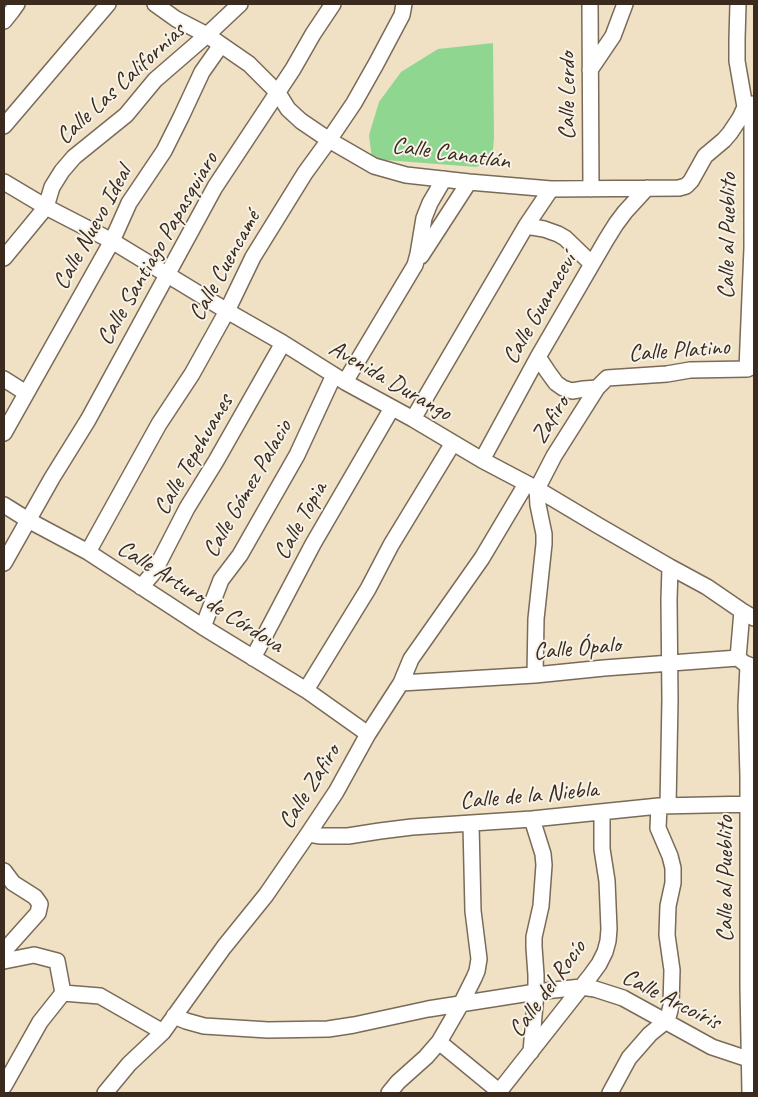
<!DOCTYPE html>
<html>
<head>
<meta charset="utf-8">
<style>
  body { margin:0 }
  #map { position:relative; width:758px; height:1097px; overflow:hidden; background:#f0e1c4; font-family:Caveat,sans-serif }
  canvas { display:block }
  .frame { position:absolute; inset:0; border:5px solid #3b2a1e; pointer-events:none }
</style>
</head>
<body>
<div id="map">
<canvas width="758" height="1097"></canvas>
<div class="frame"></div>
</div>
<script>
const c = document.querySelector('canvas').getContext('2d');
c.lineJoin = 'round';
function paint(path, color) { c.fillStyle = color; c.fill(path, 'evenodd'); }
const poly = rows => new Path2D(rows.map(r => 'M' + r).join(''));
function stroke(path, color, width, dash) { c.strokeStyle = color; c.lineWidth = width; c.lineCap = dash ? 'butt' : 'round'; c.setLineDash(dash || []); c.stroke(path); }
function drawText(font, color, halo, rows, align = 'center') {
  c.font = font + ' Caveat,sans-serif'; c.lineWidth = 4; c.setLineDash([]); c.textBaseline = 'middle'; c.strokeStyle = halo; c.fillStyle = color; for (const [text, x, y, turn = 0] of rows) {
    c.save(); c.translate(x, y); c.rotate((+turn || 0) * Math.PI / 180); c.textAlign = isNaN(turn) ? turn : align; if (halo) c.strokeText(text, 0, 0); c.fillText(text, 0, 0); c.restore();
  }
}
paint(poly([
  [493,43,494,138,492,161,476,167,372,159,369,135,379,102,401,72,438,49]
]), '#8fd690');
const minor = poly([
  [155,4,176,19,207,35,249,64,278,93,288,109,301,121,329,140,374,166,406,175,469,182,551,189,679,188,686,186,691,181,705,156,724,140,730,133,740,118,745,107,754,104],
  [590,4,591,189],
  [738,4,737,39,737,61,745,107],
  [4,21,12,11,17,4],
  [590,70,613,36,625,4],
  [4,126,108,4],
  [4,182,46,207,112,241,227,311,283,343,345,382,413,419,482,460,537,489,599,526,670,567,707,587,742,611,754,618],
  [526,226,544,229,558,234,565,238,592,264],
  [421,256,469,182],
  [4,258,46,207,52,187,62,171,74,157,126,115,155,80,207,35,240,4],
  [538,357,548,372,556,383,563,388,572,391,584,389,597,388],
  [747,369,752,248,752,104],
  [4,379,26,393],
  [345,382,415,265,418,254,424,218,430,203,444,179],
  [413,419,526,226,551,189],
  [4,433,112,241,129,203,164,151,181,117,202,72,221,45],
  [482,460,538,357,606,240,616,224,625,212,647,188],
  [4,505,28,520,88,552,203,627,306,690,368,734],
  [88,552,159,424,192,374,227,311,253,257,305,173,329,140,354,103,376,64,402,15,404,4],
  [4,563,52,478,88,420,215,187,293,69,313,34,333,4],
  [141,587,154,572,187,508,216,461,283,343],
  [203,627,221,580,240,555,297,455,334,375],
  [253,658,313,544,392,408],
  [738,658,742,611],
  [748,666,746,706,748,776,748,987,750,1093],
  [535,675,536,619,544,544,544,534,538,505,537,489,554,456,597,388,607,378,667,374,690,370,747,369,754,366],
  [401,683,535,675,604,668,738,658,744,663,754,667],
  [306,690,368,589,391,545,453,443],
  [668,806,670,700,669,600,670,567],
  [308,834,321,836,348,836,380,831,412,827,532,819,659,806,754,804],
  [4,871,13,883,35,897,40,904,38,913,4,951],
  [4,961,34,955,57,961,63,993,100,996,163,1032],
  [174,1016,186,1021,204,1026,268,1030,328,1029,354,1025,428,1009,536,992,581,987,595,989,623,998,712,1047,754,1061],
  [439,1042,501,1093],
  [531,1052,536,992,536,975,534,947,534,937,541,906,544,865,543,854,532,819],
  [4,1086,40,1022,63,993],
  [105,1093,129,1064,163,1032,224,947,266,895,308,834,336,792,368,734,401,683,411,659,482,558,526,484],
  [389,1093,398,1082,426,1057,439,1042,461,1004,474,978,477,971,479,959,473,911,471,824],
  [498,1093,591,975,599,964,605,952,608,941,609,929,607,881,602,849,602,813],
  [610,1093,629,1058,650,1034,666,1021,669,1014,671,1006,672,970,667,935,668,906,673,883,673,868,670,856,658,828,659,806]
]);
stroke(minor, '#7a6a58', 18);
stroke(minor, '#fff', 15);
drawText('24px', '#3b2a1e', '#f7f3e8', [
  ["Calle Las Californias",121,84,-43],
  ["Calle Lerdo",568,96,-90],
  ["Calle Canatlán",451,154,8],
  ["Calle Nuevo Ideal",93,228,-61],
  ["Calle al Pueblito",728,236,-89],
  ["Calle Santiago Papasquiaro",158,249,-60],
  ["Calle Cuencamé",225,266,-61],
  ["Calle Guanaceví",540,309,-60],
  ["Calle Platino",679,351,-4],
  ["Avenida Durango",390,381,30],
  ["Zafiro",551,420,-58],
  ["Calle Tepehuanes",194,455,-60],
  ["Calle Gómez Palacio",248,489,-60],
  ["Calle Topia",301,521,-61],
  ["Calle Arturo de Córdova",200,597,32],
  ["Calle Ópalo",577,649,-5],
  ["Calle Zafiro",310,787,-58],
  ["Calle de la Niebla",529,796,-5],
  ["Calle al Pueblito",726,879,-90],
  ["Calle del Rocío",548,989,-54],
  ["Calle Arcoíris",671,1000,27]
]);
</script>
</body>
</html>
